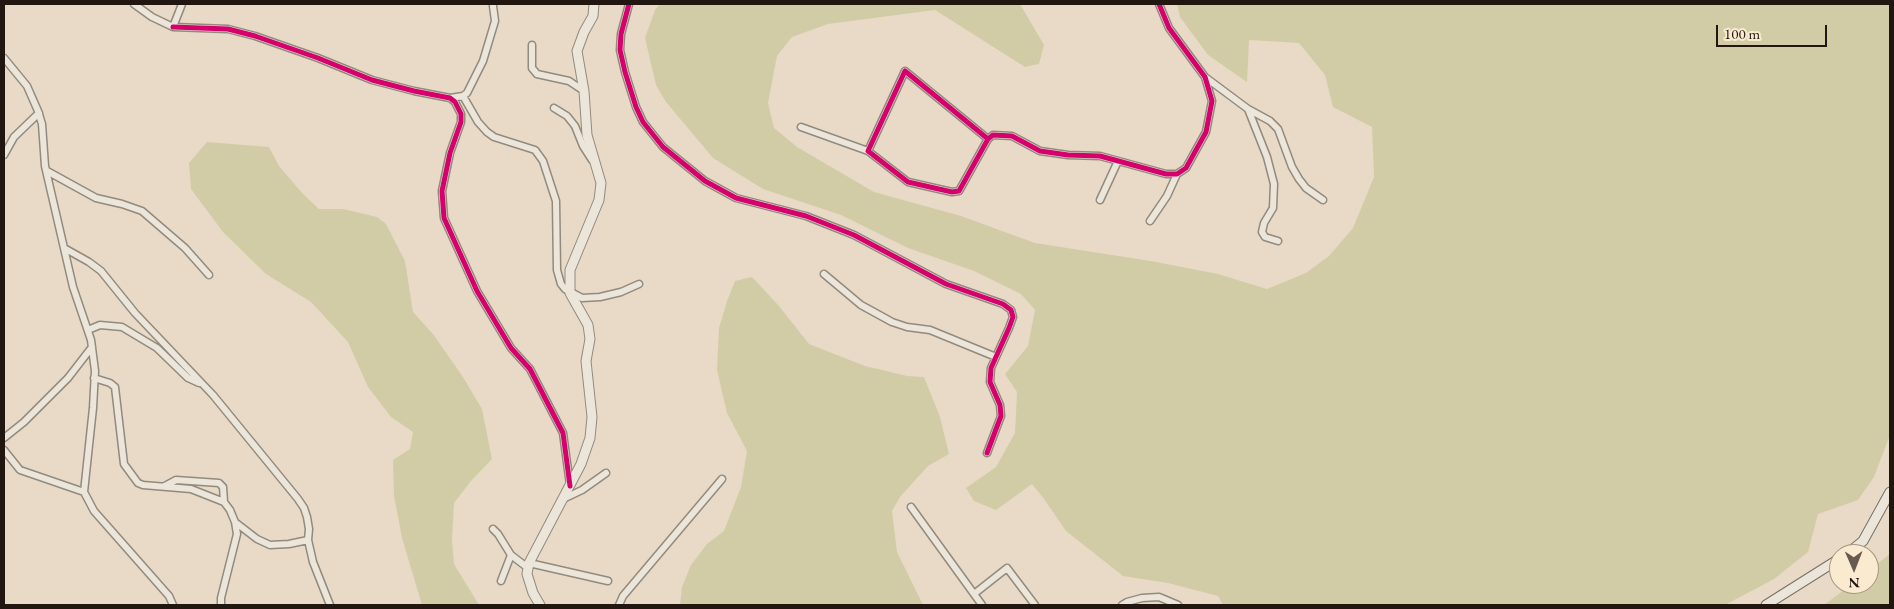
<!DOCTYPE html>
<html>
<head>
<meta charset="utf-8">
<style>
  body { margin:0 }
  #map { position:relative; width:1894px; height:609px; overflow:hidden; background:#e8dac6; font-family:"EB Garamond",serif }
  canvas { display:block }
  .frame { position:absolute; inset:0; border:5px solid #211710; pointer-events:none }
  .north { position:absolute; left:1829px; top:544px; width:50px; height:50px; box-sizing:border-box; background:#faead0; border:1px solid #a39683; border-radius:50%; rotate:179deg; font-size:14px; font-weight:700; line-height:20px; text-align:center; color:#211710 }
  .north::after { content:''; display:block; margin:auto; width:18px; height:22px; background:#675b50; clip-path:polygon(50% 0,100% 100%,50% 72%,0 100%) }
  .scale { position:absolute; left:1716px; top:25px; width:111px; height:22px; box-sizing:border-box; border:2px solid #211710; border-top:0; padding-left:6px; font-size:15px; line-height:18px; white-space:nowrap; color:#211710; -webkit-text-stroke:4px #faead0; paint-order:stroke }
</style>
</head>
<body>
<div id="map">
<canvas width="1894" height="609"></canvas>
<div class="frame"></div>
<div class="north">N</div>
<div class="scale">100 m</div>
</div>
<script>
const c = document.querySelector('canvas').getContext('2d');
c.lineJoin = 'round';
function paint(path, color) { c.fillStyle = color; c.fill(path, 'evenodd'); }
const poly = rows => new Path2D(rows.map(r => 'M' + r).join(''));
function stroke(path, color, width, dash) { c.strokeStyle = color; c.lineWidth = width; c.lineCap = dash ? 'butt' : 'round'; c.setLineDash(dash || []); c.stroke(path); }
paint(poly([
  [660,4,1020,4,1044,45,1039,64,1025,67,935,10,828,24,792,37,777,56,768,103,774,128,797,147,874,192,961,216,1035,243,1151,261,1218,274,1267,289,1306,273,1329,256,1353,228,1374,177,1372,127,1333,107,1325,75,1299,43,1249,40,1247,82,1208,55,1180,17,1177,4,1890,4,1890,435,1874,477,1858,500,1818,514,1808,552,1774,579,1725,605,1223,605,1218,596,1168,583,1123,576,1066,531,1044,499,1032,484,996,510,974,501,966,488,996,467,1015,433,1017,392,1005,374,1028,346,1035,310,1021,294,974,271,908,248,841,215,763,189,713,158,666,102,656,85,645,38,655,10],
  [207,142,269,147,279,166,303,194,319,209,343,209,377,217,386,224,405,261,413,312,433,334,463,377,482,409,492,459,471,481,454,503,452,540,454,564,479,605,422,605,402,538,394,496,393,460,410,449,413,432,391,417,368,387,348,342,311,302,266,274,223,232,191,189,189,163],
  [752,277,779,306,809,344,865,366,907,376,924,377,940,417,949,454,928,466,900,497,892,511,897,552,923,605,680,605,682,587,691,565,707,544,724,531,741,487,747,451,727,413,717,370,719,328,727,301,735,281],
  [1890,554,1890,605,1824,605,1852,584,1869,584,1869,570]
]), '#d2cca6');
const minor = poly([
  [134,4,152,17,173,27,182,4],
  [629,4,621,34,620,50,625,72,636,107,643,122,663,147,705,181,736,198,806,216,854,235,946,284,1003,304,1011,310,1013,317,1009,328,991,368,990,382,1000,405,1001,416,987,453],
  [173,27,228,29,255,36,318,58,372,80,414,91,450,98,455,102,461,114,461,122,450,153,442,191,444,218,477,291,511,348,530,369,563,433,570,485],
  [532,45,532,68,537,74,569,81,584,91],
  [4,58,27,86,38,111,42,124,45,166,73,287,91,340,95,371,93,408,84,492],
  [1205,77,1248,109,1267,157,1274,184,1273,208,1264,223,1262,232,1265,237,1278,241],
  [463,96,478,122,487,132,494,137,535,150,543,161,556,201,557,270,561,284,565,289,582,298,600,297,621,292,639,284],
  [450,98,463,96,467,93,483,61,495,21,493,6],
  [554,108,567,116,575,126,583,146,592,160],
  [1248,109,1270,121,1278,129,1292,167,1299,179,1306,188,1323,200],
  [801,127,868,151],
  [988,139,905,71,868,151,908,182,952,192,959,191,988,139,993,135,1012,136,1040,151,1068,155,1100,156,1166,174,1177,174,1186,168,1206,132,1212,101,1205,77,1169,28,1159,4],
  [4,155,14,137,39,113],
  [47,171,96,198,122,204,142,211,185,248,209,275],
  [1100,200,1118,161],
  [1150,221,1167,196,1177,174],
  [64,248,89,262,101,271,135,313,213,395,298,499,304,508,307,517,309,529,308,540,313,562,330,605],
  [824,274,861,305,892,322,907,327,930,330,996,357],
  [88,330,100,325,122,327,157,348,188,378,199,383],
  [94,378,110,383,115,387,124,464,138,483,143,485,191,489,224,502,230,510,235,522,237,534,221,598,221,605],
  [4,438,24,422,68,378,92,347],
  [4,450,20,470,84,492,94,511,169,596,173,605],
  [165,486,176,480,219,483,223,487,224,502],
  [563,499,582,490,606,473],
  [911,507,982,605],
  [235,522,257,539,270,545,289,544,308,540],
  [493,529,498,534,511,555,528,568],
  [529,563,608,581],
  [501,581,511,555],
  [974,594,1007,568,1035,605],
  [619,605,623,596,722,479],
  [1122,605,1127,602,1142,598,1159,597,1178,605]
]);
const tertiary = poly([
  [540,605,533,593,527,574,529,563,581,464,590,438,592,417,586,361,590,339,588,325,570,293,570,270,599,200,601,183,587,135,584,91,577,51,584,32,593,16,594,4]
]);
const secondary = poly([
  [1847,554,1863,541,1890,492],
  [1766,605,1839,559]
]);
stroke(minor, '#938a7e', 9);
stroke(tertiary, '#938a7e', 11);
stroke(secondary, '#776f65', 11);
stroke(minor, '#ebe5da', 6);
stroke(tertiary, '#ebe5da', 9);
stroke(secondary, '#ebe5da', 9);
stroke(poly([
  [629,4,621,34,620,50,625,72,636,107,643,122,663,147,705,181,736,198,806,216,854,235,946,284,1003,304,1011,310,1013,317,1009,328,991,368,990,382,1000,405,1001,416,987,453],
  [173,27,228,29,255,36,318,58,372,80,414,91,450,98,455,102,461,114,461,122,450,153,442,191,444,218,477,291,511,348,530,369,563,433,570,486],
  [988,139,905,71,868,151,908,182,952,192,959,191,988,139,993,135,1012,136,1040,151,1068,155,1100,156,1166,174,1177,174,1186,168,1206,132,1212,101,1205,77,1169,28,1159,4]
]), '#d6006c', 5);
</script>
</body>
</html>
